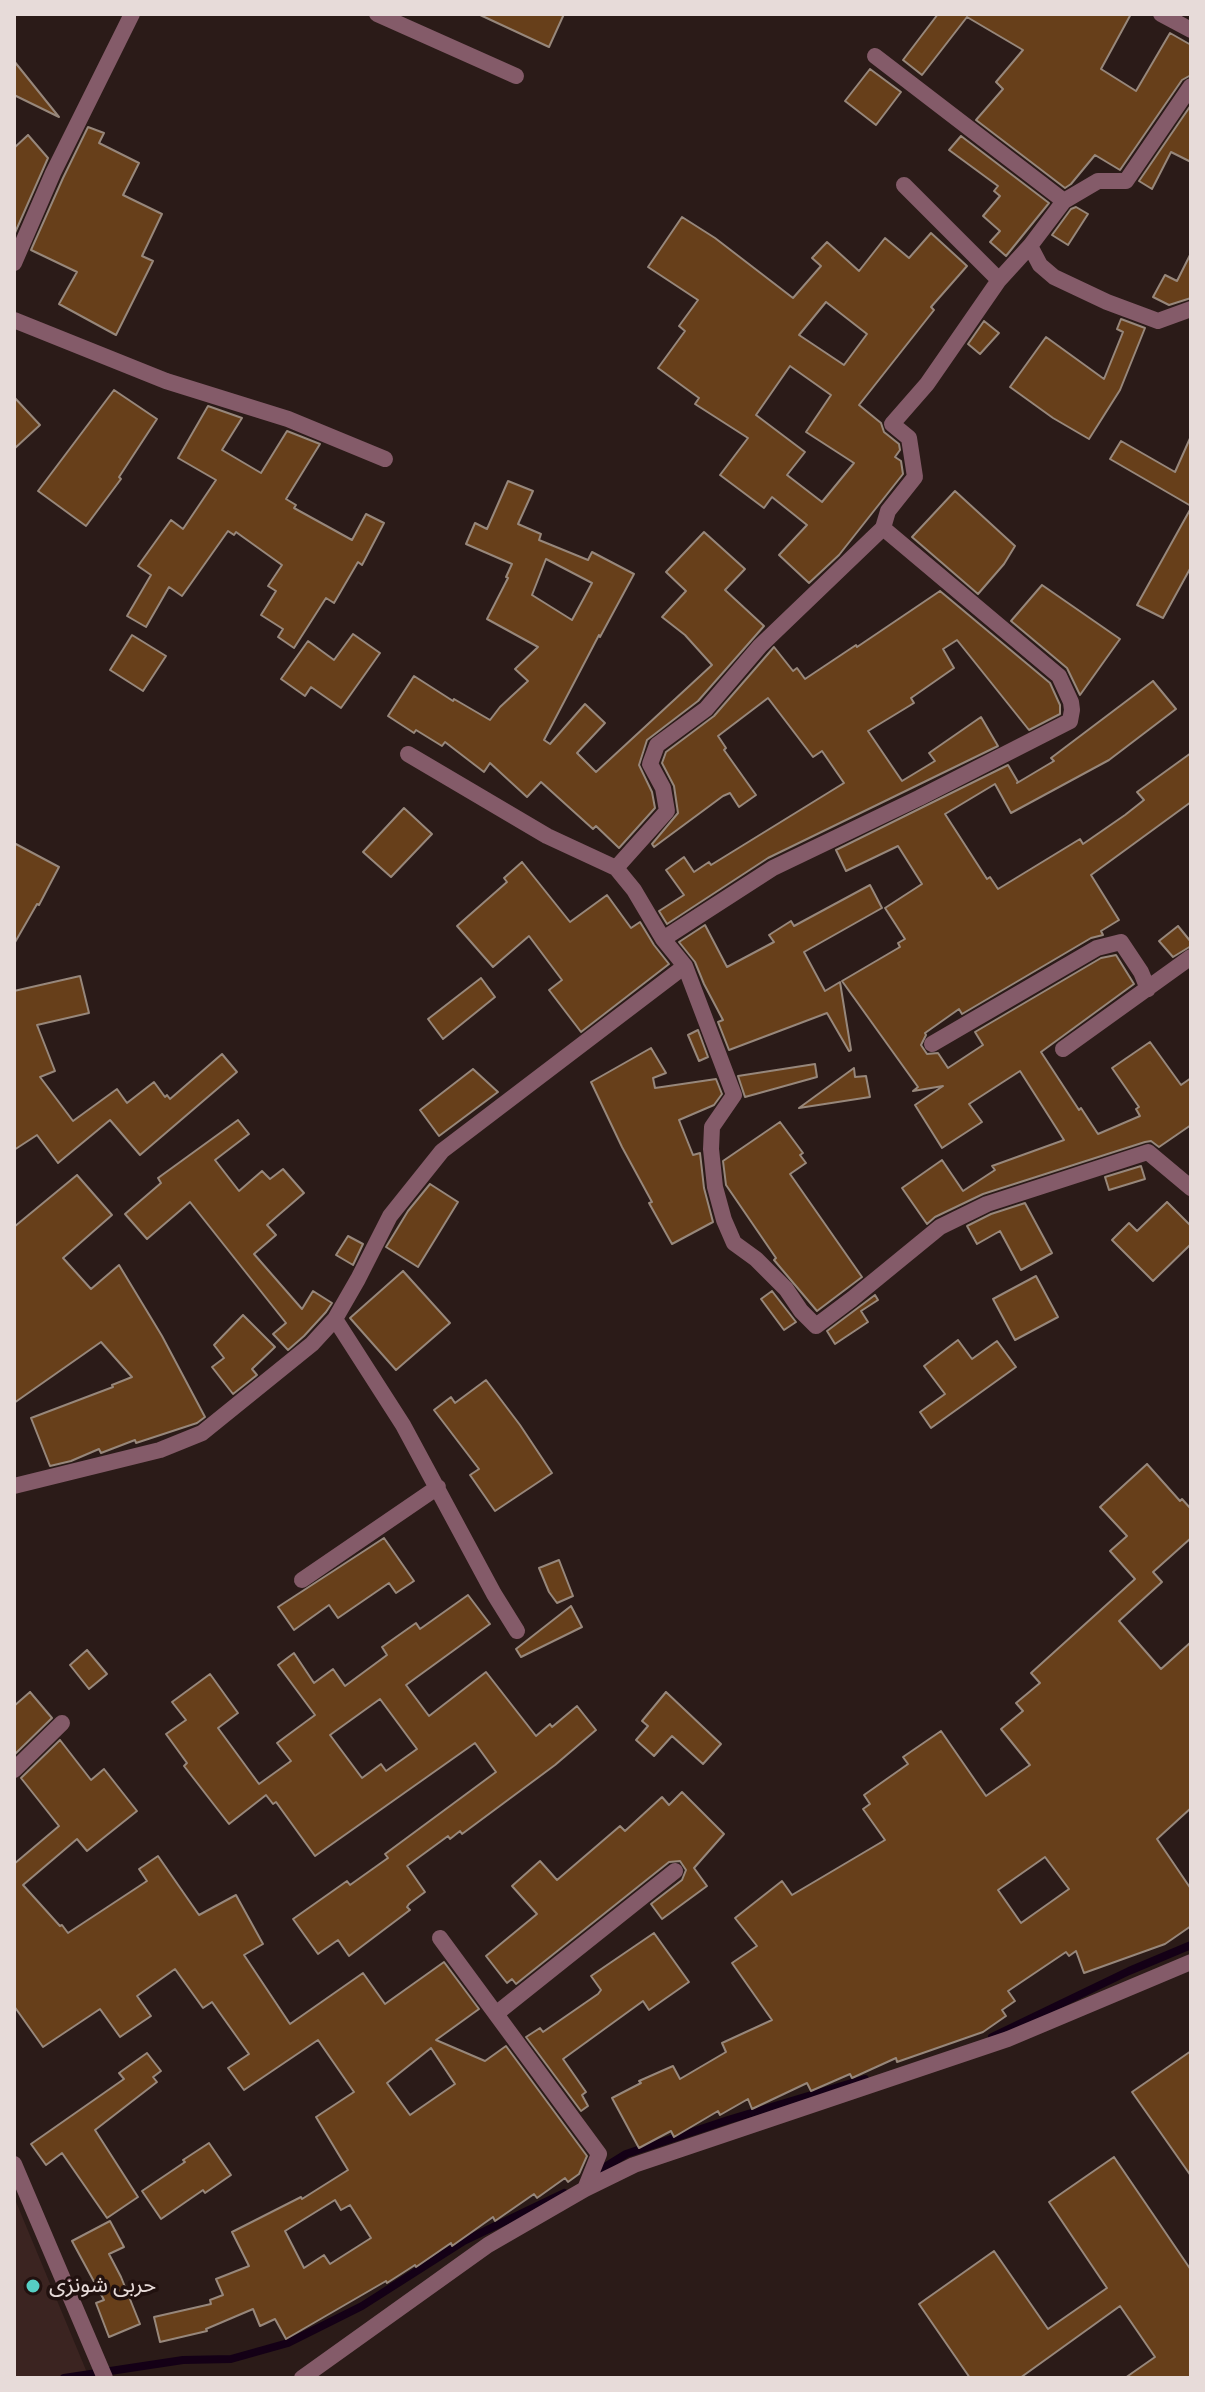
<!DOCTYPE html>
<html>
<head>
<meta charset="utf-8">
<style>
  body { margin:0 }
  #map { position:relative; width:1205px; height:2392px; overflow:hidden; background:#2b1b18; font-family:"Archivo Narrow",sans-serif }
  canvas { display:block }
  .frame { position:absolute; inset:0; border:16px solid #e7dbd9; pointer-events:none }
</style>
</head>
<body>
<div id="map">
<canvas width="1205" height="2392"></canvas>
<div class="frame"></div>
</div>
<script>
const c = document.querySelector('canvas').getContext('2d');
c.lineJoin = 'round';
function paint(path, color) { c.fillStyle = color; c.fill(path, 'evenodd'); }
const poly = rows => new Path2D(rows.map(r => 'M' + r).join(''));
function stroke(path, color, width, dash) { c.strokeStyle = color; c.lineWidth = width; c.lineCap = dash ? 'butt' : 'round'; c.setLineDash(dash || []); c.stroke(path); }
function drawText(font, color, halo, rows, align = 'center') {
  c.font = font + ' "Archivo Narrow","Noto Sans Arabic",sans-serif'; c.lineWidth = 7; c.setLineDash([]); c.textBaseline = 'middle'; c.strokeStyle = halo; c.fillStyle = color; for (const [text, x, y, turn = 0] of rows) {
    c.save(); c.translate(x, y); c.rotate((+turn || 0) * Math.PI / 180); c.textAlign = isNaN(turn) ? turn : align; if (halo) c.strokeText(text, 0, 0); c.fillText(text, 0, 0); c.restore();
  }
}
paint(poly([
  [14,2197,88,2375,90,2378,14,2378]
]), '#3b2421');
stroke(poly([
  [992,2037,1129,1971,1191,1945],
  [592,2175,626,2154,728,2120,865,2079],
  [64,2378,183,2360,231,2359,288,2343,362,2306,464,2241,564,2193]
]), '#140016', 8);
const building = poly([
  [478,14,564,14,549,47,478,14],
  [938,14,1131,14,1101,69,1136,91,1170,33,1191,45,1191,75,1182,80,1120,170,1095,155,1071,184,1065,188,976,120,1003,89,996,82,1023,50,967,17,922,75,903,60,938,14],
  [14,61,59,117,14,95,14,61],
  [870,69,901,92,876,125,845,101,870,69],
  [1191,105,1191,162,1171,152,1152,189,1139,181,1191,105],
  [88,127,104,133,99,143,139,163,123,195,162,214,142,256,153,261,116,335,59,304,77,272,31,250,63,178,88,127],
  [28,135,48,158,14,235,14,148,28,135],
  [961,136,1049,203,1006,256,990,242,1000,231,983,216,1000,196,994,191,998,186,949,150,961,136],
  [1076,207,1088,214,1068,245,1052,235,1071,209,1076,207],
  [682,217,715,238,793,298,821,266,812,258,827,242,859,271,885,238,909,258,931,233,967,266,931,307,934,310,859,405,881,423,884,432,899,444,900,450,895,457,901,461,903,474,839,555,809,583,779,555,807,525,772,497,764,508,720,475,748,438,695,404,699,398,658,368,685,331,679,326,698,300,648,267,682,217],
  [826,302,867,334,844,365,799,335,826,302],
  [790,366,831,395,806,432,854,463,822,502,787,475,805,452,756,415,790,366],
  [1191,253,1191,298,1169,305,1153,297,1165,275,1177,281,1191,253],
  [1121,319,1145,328,1120,390,1089,439,1053,418,1010,387,1046,337,1104,379,1123,332,1117,329,1121,319],
  [984,321,999,333,980,354,968,344,984,321],
  [114,390,157,419,119,477,121,479,86,526,38,491,114,390],
  [14,397,40,425,14,449,14,397],
  [208,406,242,418,222,450,261,473,287,431,320,444,286,499,296,505,294,508,352,540,366,514,384,523,362,565,358,562,334,603,326,598,294,648,278,637,283,629,261,615,276,591,268,586,282,565,236,532,234,535,228,531,182,596,169,587,146,627,127,616,151,575,138,566,171,520,183,529,216,480,178,458,208,406],
  [1191,436,1191,506,1110,459,1121,441,1175,472,1191,436],
  [508,481,533,491,518,524,541,534,539,540,588,560,592,552,634,574,600,637,599,635,544,740,550,744,585,704,605,723,577,753,596,772,712,665,685,635,662,617,686,591,666,572,704,532,745,569,725,590,764,626,698,701,647,740,639,765,652,792,655,808,619,848,596,826,593,829,541,782,527,797,490,763,484,772,445,742,442,746,416,730,414,733,388,716,414,676,453,701,454,699,490,720,500,707,528,681,515,669,538,647,487,619,508,578,506,577,512,564,466,544,475,523,487,529,508,481],
  [546,559,592,583,572,620,532,595,546,559],
  [955,491,1015,546,1004,564,978,594,912,537,955,491],
  [1191,508,1191,567,1163,618,1137,605,1191,508],
  [1042,585,1120,639,1080,695,1067,668,1011,621,1042,585],
  [940,591,1050,683,1060,705,1060,714,1029,730,957,640,943,649,954,668,911,698,914,703,868,731,902,781,935,761,929,753,981,717,998,746,768,858,667,924,659,911,684,895,666,870,684,857,694,872,709,862,711,865,844,783,822,751,813,757,768,698,718,736,726,748,724,750,756,795,739,807,730,793,723,796,654,847,652,844,678,813,674,786,662,763,666,752,714,716,774,647,793,671,797,668,805,679,856,645,857,647,940,591],
  [353,634,380,653,341,708,311,687,305,696,281,679,308,641,334,660,353,634],
  [132,635,166,656,143,691,110,670,132,635],
  [1153,681,1176,709,1109,760,1011,813,995,784,945,814,987,879,990,877,998,889,1080,839,1083,844,1125,815,1144,800,1137,792,1191,753,1191,802,1091,875,1119,920,1101,931,1103,935,1091,938,962,1014,959,1009,925,1033,926,1035,921,1045,927,1054,938,1053,948,1068,983,1045,975,1032,1101,958,1116,955,1134,984,1041,1052,1079,1110,1081,1108,1098,1134,1140,1116,1136,1109,1139,1107,1112,1068,1150,1042,1181,1085,1191,1078,1191,1125,1159,1147,1151,1141,1145,1142,983,1194,935,1217,927,1224,902,1188,942,1160,963,1191,995,1170,992,1166,1064,1140,1020,1071,969,1104,982,1122,942,1148,915,1105,943,1086,913,1091,918,1087,842,981,900,947,898,943,905,939,885,908,922,884,898,846,846,871,836,850,1008,765,1018,782,1017,783,1054,761,1051,758,1153,681],
  [404,808,432,834,391,877,363,852,404,808],
  [14,843,59,867,39,905,37,904,14,944,14,843],
  [522,862,570,922,607,895,631,928,640,922,654,945,669,964,581,1032,549,990,562,980,529,936,493,967,457,926,507,882,504,878,522,862],
  [870,885,882,908,804,952,825,991,840,982,851,1050,849,1051,827,1013,729,1050,718,1022,723,1020,704,984,695,962,679,942,705,925,727,967,774,942,769,935,791,921,794,926,870,885],
  [1178,926,1191,942,1191,946,1173,957,1159,941,1178,926],
  [80,976,89,1013,37,1025,55,1071,40,1077,73,1121,117,1089,127,1103,154,1082,165,1097,167,1095,170,1099,222,1054,237,1072,140,1155,110,1120,58,1163,37,1135,14,1150,14,991,80,976],
  [481,978,495,997,443,1039,428,1019,481,978],
  [698,1030,708,1057,699,1061,688,1035,698,1030],
  [651,1048,666,1073,653,1078,655,1088,716,1079,722,1094,714,1105,679,1120,693,1155,700,1153,704,1188,713,1222,672,1244,649,1203,652,1202,622,1147,591,1082,651,1048],
  [815,1064,817,1077,745,1097,738,1076,815,1064],
  [854,1068,855,1077,866,1076,870,1097,799,1108,854,1068],
  [473,1069,498,1092,439,1136,420,1110,473,1069],
  [238,1120,249,1134,215,1160,239,1191,262,1171,270,1179,283,1169,304,1193,267,1225,276,1235,254,1254,302,1309,313,1291,332,1303,326,1312,304,1336,288,1350,273,1334,286,1323,190,1202,147,1239,125,1214,161,1183,158,1178,238,1120],
  [780,1122,803,1153,800,1155,806,1163,790,1174,862,1277,817,1311,774,1260,776,1258,726,1185,723,1161,780,1122],
  [1141,1166,1145,1179,1109,1190,1105,1177,1141,1166],
  [77,1175,112,1215,63,1258,91,1289,119,1265,162,1336,205,1417,197,1423,136,1443,135,1440,101,1453,99,1449,71,1461,50,1466,31,1418,113,1387,112,1385,132,1377,101,1342,14,1403,14,1227,77,1175],
  [430,1184,458,1202,418,1267,386,1247,408,1211,430,1184],
  [1167,1202,1191,1226,1191,1244,1153,1281,1112,1240,1129,1223,1137,1231,1167,1202],
  [1025,1203,1052,1253,1021,1270,1000,1231,977,1244,967,1226,991,1214,1025,1203],
  [348,1236,363,1244,353,1265,336,1255,348,1236],
  [403,1271,450,1323,396,1370,350,1318,403,1271],
  [1036,1276,1058,1317,1015,1340,993,1299,1036,1276],
  [772,1291,796,1322,784,1330,761,1299,772,1291],
  [875,1295,878,1300,861,1311,868,1322,835,1344,827,1331,875,1295],
  [243,1315,275,1347,252,1369,257,1375,233,1394,212,1367,224,1358,214,1345,243,1315],
  [958,1340,972,1359,997,1341,1016,1367,931,1428,920,1412,945,1394,924,1366,958,1340],
  [486,1380,520,1425,552,1473,495,1511,470,1475,479,1469,434,1410,451,1397,455,1403,486,1380],
  [1147,1464,1180,1501,1182,1499,1191,1509,1191,1538,1153,1572,1162,1582,1119,1621,1161,1669,1191,1642,1191,1808,1157,1839,1191,1889,1191,1926,1165,1944,1084,1973,1076,1951,1069,1956,1066,1952,1008,1991,1015,2001,1002,2010,1006,2016,983,2032,897,2062,896,2058,852,2078,850,2074,811,2091,807,2083,752,2109,748,2099,720,2115,718,2111,674,2137,671,2131,639,2148,612,2098,641,2083,639,2081,673,2066,680,2079,726,2052,722,2043,772,2020,732,1963,757,1946,735,1918,782,1881,792,1895,885,1840,863,1809,870,1804,864,1795,908,1764,903,1757,941,1731,986,1796,1030,1765,1001,1729,1023,1711,1016,1703,1040,1683,1031,1673,1135,1579,1110,1551,1127,1536,1100,1507,1147,1464],
  [1045,1857,1069,1889,1021,1923,998,1890,1045,1857],
  [384,1538,414,1581,396,1593,389,1583,338,1618,329,1605,294,1630,278,1607,384,1538],
  [559,1560,573,1596,557,1603,549,1592,539,1568,559,1560],
  [468,1595,490,1624,406,1685,429,1716,486,1672,536,1736,550,1724,552,1727,577,1706,596,1730,555,1765,462,1834,460,1831,450,1839,448,1836,407,1866,425,1892,409,1904,407,1907,410,1910,349,1956,338,1940,318,1954,293,1919,347,1881,350,1885,388,1858,385,1854,496,1772,475,1743,315,1856,276,1802,273,1804,266,1795,229,1824,184,1766,187,1763,166,1734,186,1720,172,1702,210,1674,238,1713,218,1728,259,1784,291,1761,277,1743,315,1715,278,1665,294,1653,314,1683,333,1669,345,1686,387,1655,382,1647,416,1623,420,1629,468,1595],
  [380,1699,417,1749,386,1771,381,1764,362,1778,330,1735,380,1699],
  [571,1606,582,1627,521,1657,516,1649,571,1606],
  [87,1650,107,1674,89,1689,70,1665,87,1650],
  [30,1692,52,1718,14,1755,14,1706,30,1692],
  [666,1692,721,1744,703,1764,672,1736,654,1756,636,1740,648,1726,642,1721,666,1692],
  [60,1740,91,1780,104,1769,137,1811,87,1851,77,1839,23,1885,60,1926,62,1925,68,1933,147,1881,139,1869,158,1856,199,1915,236,1895,263,1944,244,1955,290,2024,363,1973,385,2004,444,1962,479,2009,436,2040,485,2061,506,2046,587,2156,579,2174,568,2182,565,2178,537,2198,534,2194,495,2221,493,2217,452,2246,451,2243,416,2267,415,2265,387,2283,386,2281,286,2339,275,2319,260,2326,253,2309,206,2329,207,2331,160,2342,154,2317,211,2304,210,2300,223,2295,216,2279,249,2266,232,2232,301,2197,302,2199,348,2170,316,2117,354,2092,318,2040,244,2090,228,2068,249,2054,212,2002,203,2008,175,1969,137,1996,151,2016,120,2037,100,2009,43,2047,14,2006,14,1864,59,1826,21,1778,60,1740],
  [431,2048,455,2084,410,2115,387,2083,431,2048],
  [335,2200,341,2210,350,2205,371,2238,330,2264,324,2255,304,2268,285,2231,335,2200],
  [682,1792,724,1834,694,1868,707,1886,662,1919,651,1904,682,1880,686,1870,680,1861,669,1862,516,1984,512,1979,507,1983,486,1956,537,1914,512,1886,540,1861,557,1880,620,1826,625,1831,662,1797,669,1805,682,1792],
  [654,1933,689,1982,649,2010,643,2001,563,2059,586,2092,582,2095,588,2106,581,2111,526,2037,540,2028,543,2032,598,1994,601,1990,591,1976,654,1933],
  [1191,2051,1191,2176,1132,2092,1191,2051],
  [147,2053,161,2071,153,2077,157,2082,95,2130,138,2197,107,2218,62,2153,46,2165,31,2144,124,2079,119,2073,147,2053],
  [209,2143,231,2175,205,2193,203,2190,161,2219,142,2191,185,2162,183,2160,209,2143],
  [1114,2157,1191,2270,1191,2378,1125,2378,1155,2357,1120,2306,1020,2378,970,2378,919,2304,994,2251,1048,2329,1107,2288,1049,2202,1114,2157],
  [110,2221,124,2247,109,2254,121,2277,140,2324,109,2337,96,2303,104,2300,72,2241,110,2221]
]);
paint(building, '#673f1a');
stroke(building, '#97877b', 2);
stroke(poly([
  [377,14,516,76],
  [1161,14,1191,30],
  [875,56,1064,201],
  [904,185,999,280],
  [1030,246,1040,265,1054,277,1107,302,1158,321,1191,309],
  [14,263,53,173,132,14],
  [14,320,166,381,288,419,385,459],
  [408,754,547,836,616,868,634,890,663,939,685,966,734,1095,712,1127,711,1149,715,1187,724,1220,734,1243,756,1259,786,1289,801,1311,816,1326,852,1299,940,1227,987,1204,1148,1152,1191,1188],
  [616,868,667,811,663,788,650,764,657,745,706,709,760,646,883,528,888,511,915,477,909,438,892,424,927,384,999,280,1030,246,1064,201,1098,181,1126,181,1191,86],
  [663,939,773,868,919,798,1070,721,1072,710,1071,702,1059,676,883,528],
  [932,1044,1097,948,1121,942,1141,972,1148,989],
  [1063,1049,1191,957],
  [335,1319,403,1425,494,1594,517,1631],
  [14,1486,160,1450,202,1433,312,1344,335,1319,358,1279,390,1216,442,1151,685,966],
  [302,1580,438,1487],
  [14,1770,62,1723],
  [440,1938,599,2154,585,2189],
  [497,2013,675,1871],
  [14,2164,105,2378],
  [302,2378,488,2245,585,2189,634,2165,1008,2039,1191,1962]
]), '#845b69', 16);
for (const [x, y, r, color] of [
  [33,2286,8,"#56cec4"]
]) { const dot = new Path2D(); dot.arc(x, y, r, 0, 2 * Math.PI); c.fillStyle = color; c.fill(dot); stroke(dot, '#21110f', 3); }
drawText('22px', '#e7dbd9', '#21110f', [
  ["حربی شونزی",49,2286]
], 'left');
</script>
</body>
</html>
